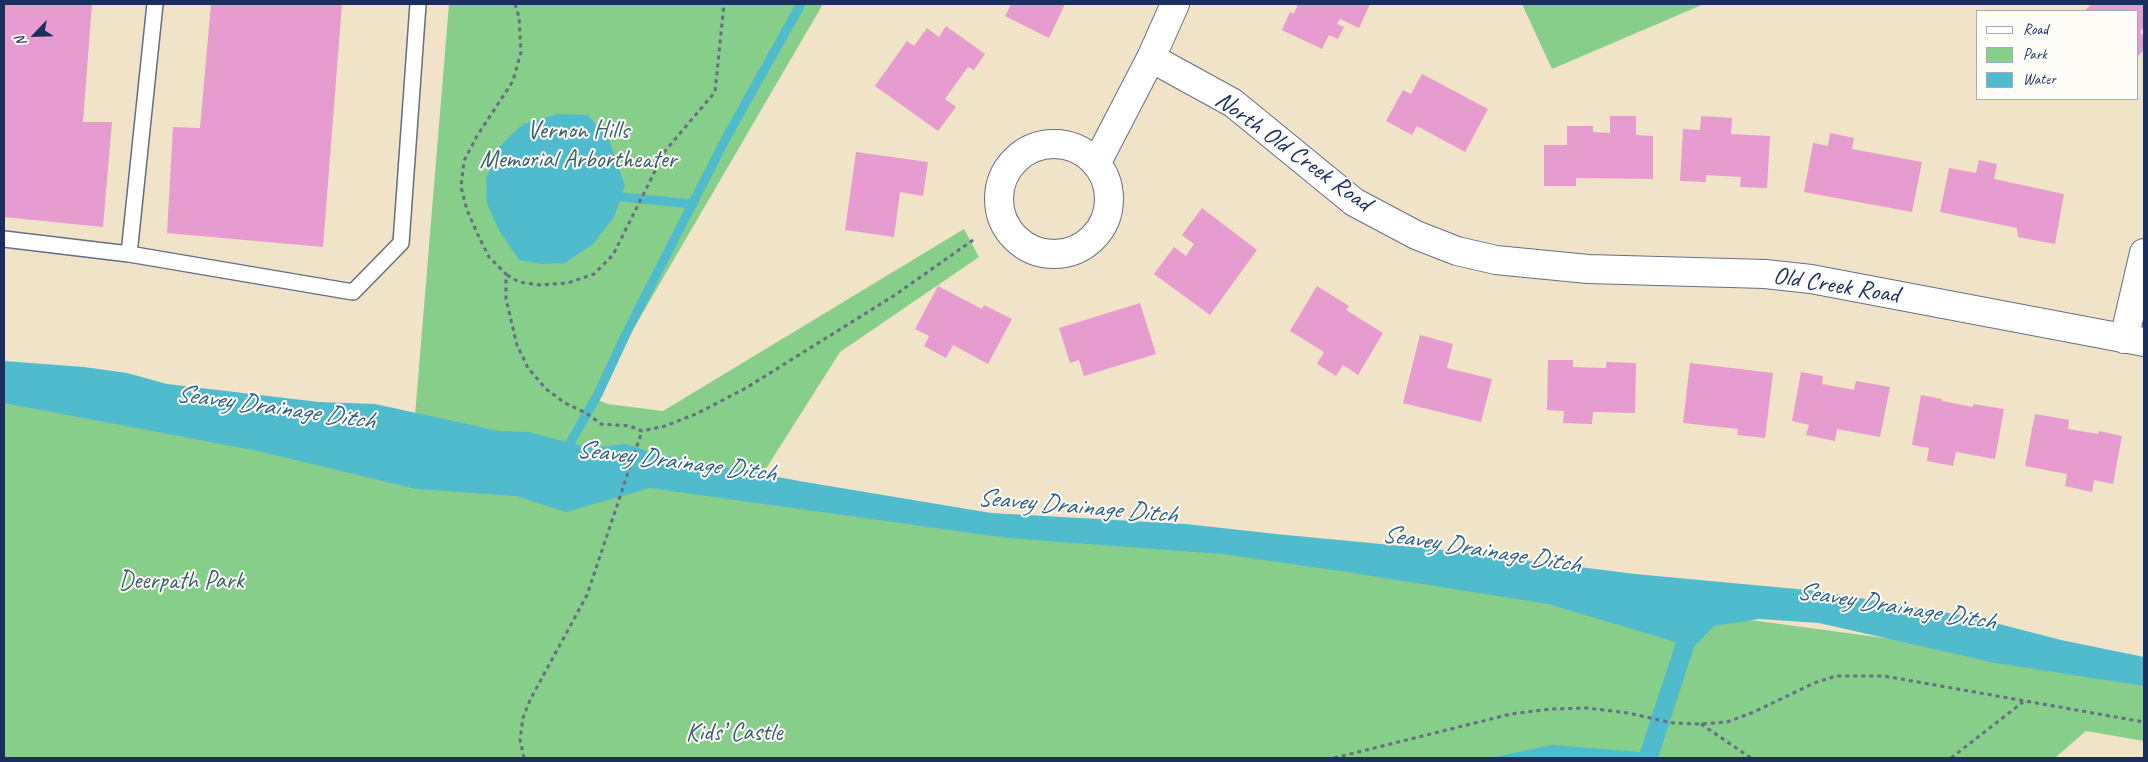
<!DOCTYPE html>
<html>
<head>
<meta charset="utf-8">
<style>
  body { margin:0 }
  #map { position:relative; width:2148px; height:762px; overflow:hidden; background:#f1e3c7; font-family:Caveat,sans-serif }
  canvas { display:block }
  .frame { position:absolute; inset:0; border:5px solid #1b2f5e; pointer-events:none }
  .legend { position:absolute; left:1976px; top:10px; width:162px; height:90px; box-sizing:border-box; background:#fdfcf7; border:1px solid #a3aaba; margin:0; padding:6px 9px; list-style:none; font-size:15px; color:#1b2f5e }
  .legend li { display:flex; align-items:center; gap:10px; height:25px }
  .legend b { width:25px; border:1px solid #a3aaba }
  .north { position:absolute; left:10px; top:10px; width:50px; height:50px; -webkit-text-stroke:4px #fdfcf7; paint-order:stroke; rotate:246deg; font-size:14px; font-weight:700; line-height:20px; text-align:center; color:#1b2f5e }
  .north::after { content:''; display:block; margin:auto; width:18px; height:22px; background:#1b2f5e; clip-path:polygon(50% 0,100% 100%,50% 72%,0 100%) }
</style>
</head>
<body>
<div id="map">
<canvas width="2148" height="762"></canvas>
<div class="frame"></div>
<ul class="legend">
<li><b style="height:6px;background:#fff"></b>Road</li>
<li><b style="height:14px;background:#86ce8a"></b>Park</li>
<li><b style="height:14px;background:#50bbcc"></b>Water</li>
</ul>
<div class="north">N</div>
</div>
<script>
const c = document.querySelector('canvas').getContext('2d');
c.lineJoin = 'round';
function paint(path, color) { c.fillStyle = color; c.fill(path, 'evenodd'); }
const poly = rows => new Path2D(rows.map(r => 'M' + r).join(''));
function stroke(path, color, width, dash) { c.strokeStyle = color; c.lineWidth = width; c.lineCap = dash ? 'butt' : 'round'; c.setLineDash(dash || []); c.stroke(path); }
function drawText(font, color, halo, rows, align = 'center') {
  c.font = font + ' Caveat,sans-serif'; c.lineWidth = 4; c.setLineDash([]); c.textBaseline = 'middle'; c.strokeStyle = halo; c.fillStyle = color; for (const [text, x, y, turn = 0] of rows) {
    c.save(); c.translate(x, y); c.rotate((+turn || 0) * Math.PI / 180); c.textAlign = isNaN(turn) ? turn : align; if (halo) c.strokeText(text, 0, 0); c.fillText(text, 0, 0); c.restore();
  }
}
paint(poly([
  [449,4,823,4,593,398,608,404,663,411,964,229,979,257,840,352,755,486,2144,673,2144,741,2086,731,2055,758,4,758,4,374,413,440],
  [1522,4,1704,4,1552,69]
]), '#86ce8a');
paint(poly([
  [557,114,588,115,609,140,625,186,614,217,593,244,565,263,542,264,519,260,500,232,487,204,486,178,499,147,523,124],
  [4,361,84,367,127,373,167,384,319,402,375,404,499,431,528,432,590,448,626,444,656,454,799,481,991,513,1186,524,1276,534,1444,550,1635,574,1818,591,1972,617,2061,640,2144,657,2144,686,1995,663,1819,623,1759,619,1714,626,1694,647,1658,758,1490,758,1552,745,1640,752,1676,642,1548,604,1340,571,1222,554,1007,538,650,488,566,512,516,496,416,489,258,451,4,403]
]), '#50bbcc');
stroke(poly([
  [621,197,693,204],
  [565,452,598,394,626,334,726,138,801,4]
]), '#50bbcc', 9);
paint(poly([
  [4,4,92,4,83,122,112,122,103,227,4,217],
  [211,4,342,4,323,247,167,233,173,127,200,128],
  [1011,4,1065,4,1049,38,1005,16],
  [1298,4,1370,4,1359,28,1340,19,1337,24,1344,27,1338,39,1329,35,1322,49,1282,30,1290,12,1294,14],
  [2092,4,2144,4,2144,27,2140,32,2144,36,2144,50,2137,57,2137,11,2084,11],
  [946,26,985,54,974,70,968,67,945,99,956,107,938,131,875,86,907,41,914,46,927,28,939,37],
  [1422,74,1488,109,1465,152,1417,126,1412,135,1386,121,1403,90,1411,94],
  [1610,116,1636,116,1636,135,1653,136,1653,179,1576,178,1576,186,1544,186,1544,145,1567,145,1567,126,1593,126,1593,132,1610,133],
  [1701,116,1732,118,1731,134,1770,136,1767,188,1740,187,1741,177,1706,175,1706,182,1680,181,1683,129,1700,130],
  [1830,133,1854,138,1852,149,1922,162,1912,212,1804,192,1813,143,1828,146],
  [856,152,928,162,923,196,900,192,894,237,845,230],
  [1979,160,1997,164,1994,179,2064,194,2055,244,2018,237,2017,228,1940,212,1949,168,1976,173],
  [1202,208,1257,250,1210,315,1154,274,1174,247,1186,256,1194,244,1182,235],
  [938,286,982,309,984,305,1012,319,988,364,953,345,946,358,924,346,929,336,915,329],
  [1317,286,1349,306,1346,310,1383,333,1358,375,1343,365,1336,376,1317,364,1324,352,1290,331],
  [1140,303,1156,354,1084,376,1079,360,1070,363,1059,328],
  [1420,335,1453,344,1447,368,1492,379,1481,422,1403,403],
  [1548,360,1573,360,1573,367,1606,368,1606,362,1636,363,1635,413,1593,412,1592,424,1563,423,1564,411,1547,410],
  [1690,363,1773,373,1765,438,1737,435,1738,429,1683,423],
  [1801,372,1823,376,1822,384,1854,390,1856,381,1890,387,1880,437,1837,429,1835,441,1806,435,1809,425,1792,421],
  [1921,395,1942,399,1942,401,1973,407,1973,404,2004,409,1995,459,1956,452,1953,466,1927,461,1929,448,1912,445],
  [2035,414,2069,420,2068,429,2098,434,2099,431,2122,436,2113,484,2094,480,2092,492,2065,486,2067,474,2025,466]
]), '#e69cce');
const service = poly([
  [4,239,129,254,155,4],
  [129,254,353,292,401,243,418,4]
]);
const minor = poly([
  [1151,58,1233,103,1354,202,1416,235,1457,251,1496,260,1588,269,1765,274,1811,279,2144,342],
  '999 199a55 55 0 1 1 110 0a55 55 0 1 1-110 0Z',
  [1096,164,1151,58,1175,4],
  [2124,339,2144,253]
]);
stroke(service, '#666e83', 18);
stroke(minor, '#666e83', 30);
stroke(poly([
  [515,4,519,17,521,52,513,81,477,136,464,161,461,187,467,210,478,235,489,257,506,274,506,299,517,345,528,368,546,389,565,403,586,413,601,424,630,426,642,431,665,426,696,414,746,388,895,295,973,240],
  [507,275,519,282,540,285,568,283,594,274,613,255,665,151,715,92,724,4],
  [1701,724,1751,758],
  [524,758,520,739,523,718,530,700,587,595,642,431],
  [1334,758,1511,714,1551,709,1587,708,1628,713,1673,723,1701,724,1727,722,1754,712,1814,683,1836,676,1884,676,2144,722],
  [1951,758,2023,702]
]), '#666e83', 3, [4, 4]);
stroke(service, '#fff', 15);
stroke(minor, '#fff', 28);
drawText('25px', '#3b5f6b', '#fdfcf7', [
  ["Vernon Hills",578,131],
  ["Memorial Arbortheater",578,160],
  ["Deerpath Park",181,581],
  ["Kids’ Castle",734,733]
]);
drawText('25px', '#1b2f5e', '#fdfcf7', [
  ["North Old Creek Road",1293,152,36],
  ["Old Creek Road",1836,286,9]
]);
drawText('italic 26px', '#2e6084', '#fdfcf7', [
  ["Seavey Drainage Ditch",275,408,8],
  ["Seavey Drainage Ditch",676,462,7],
  ["Seavey Drainage Ditch",1077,507,5],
  ["Seavey Drainage Ditch",1481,550,9],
  ["Seavey Drainage Ditch",1896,607,9]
]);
</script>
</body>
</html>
